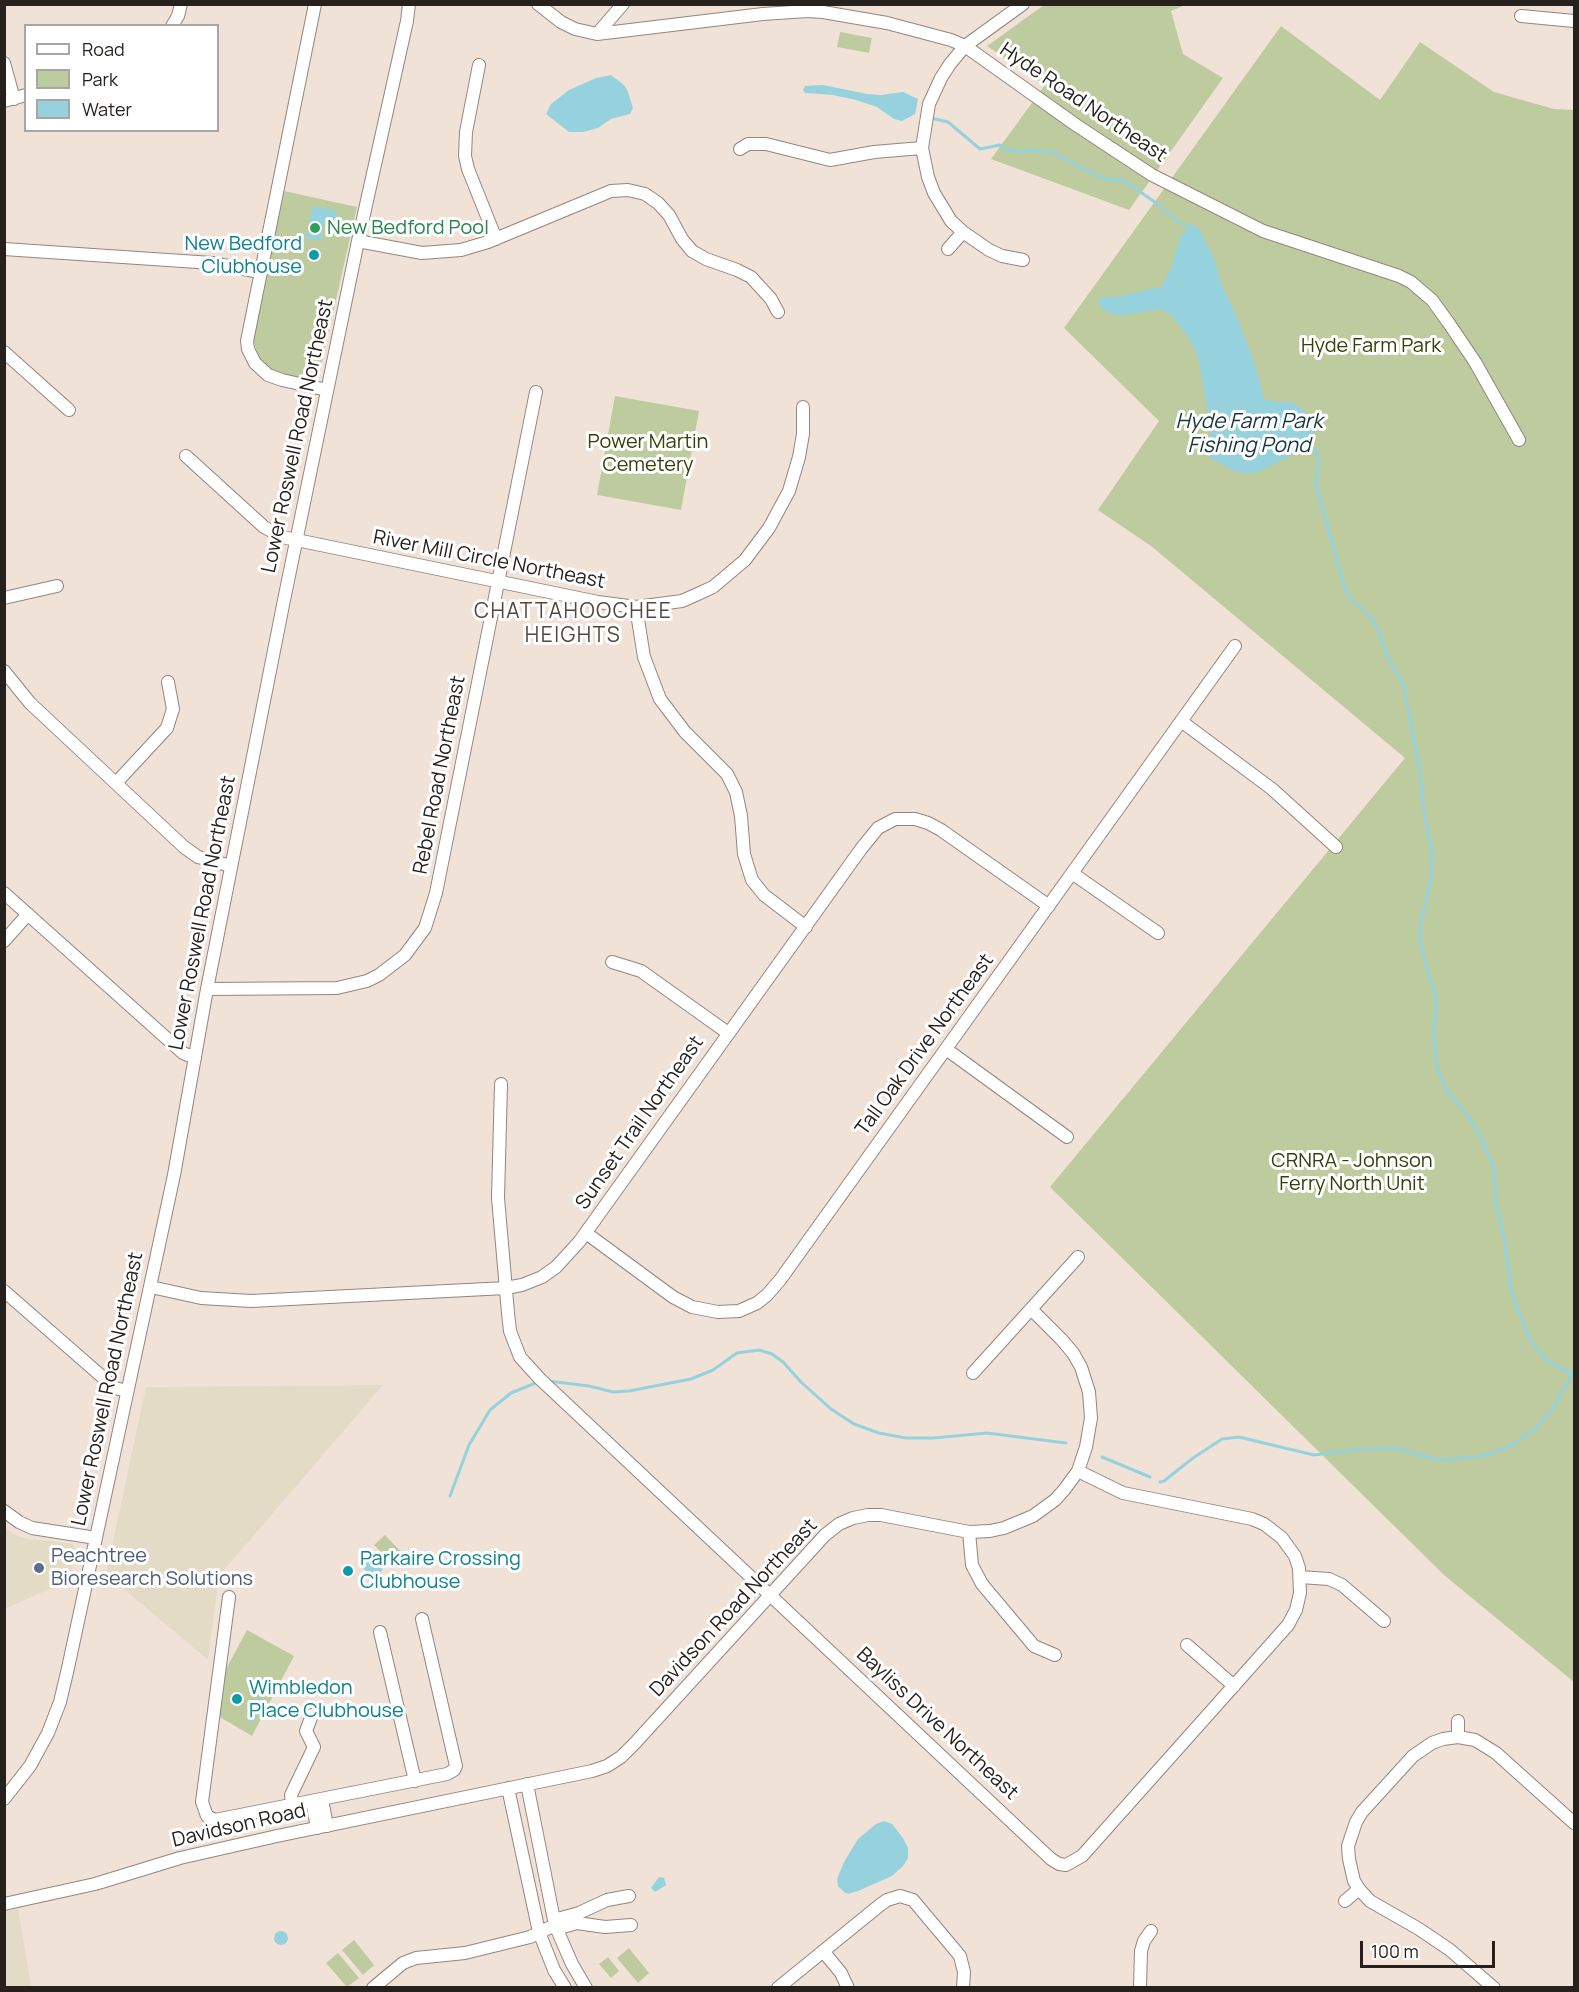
<!DOCTYPE html>
<html>
<head>
<meta charset="utf-8">
<style>
  body { margin:0 }
  #map { position:relative; width:1579px; height:1992px; overflow:hidden; background:#f1e2d8; font-family:Manrope,sans-serif }
  canvas { display:block }
  .frame { position:absolute; inset:0; border:6px solid #26211d; pointer-events:none }
  .legend { position:absolute; left:24px; top:24px; width:195px; height:108px; box-sizing:border-box; background:#fff; border:2px solid #a8a6a5; margin:0; padding:8px 10px; list-style:none; font-size:18px; color:#26211d }
  .legend li { display:flex; align-items:center; gap:12px; height:30px }
  .legend b { width:30px; border:2px solid #a8a6a5 }
  .scale { position:absolute; left:1360px; top:1941px; width:135px; height:27px; box-sizing:border-box; border:3px solid #26211d; border-top:0; padding-left:8px; font-size:18px; line-height:21px; white-space:nowrap; color:#26211d; -webkit-text-stroke:4px #fff; paint-order:stroke }
</style>
</head>
<body>
<div id="map">
<canvas width="1579" height="1992"></canvas>
<div class="frame"></div>
<ul class="legend">
<li><b style="height:8px;background:#fff"></b>Road</li>
<li><b style="height:16px;background:#becb9f"></b>Park</li>
<li><b style="height:16px;background:#95d2de"></b>Water</li>
</ul>
<div class="scale">100 m</div>
</div>
<script>
const c = document.querySelector('canvas').getContext('2d');
c.lineJoin = 'round';
function paint(path, color) { c.fillStyle = color; c.fill(path, 'evenodd'); }
const poly = rows => new Path2D(rows.map(r => 'M' + r).join(''));
function stroke(path, color, width, dash) { c.strokeStyle = color; c.lineWidth = width; c.lineCap = dash ? 'butt' : 'round'; c.setLineDash(dash || []); c.stroke(path); }
function drawText(font, color, halo, rows, align = 'center') {
  c.font = font + ' Manrope,sans-serif'; c.lineWidth = 6; c.setLineDash([]); c.textBaseline = 'middle'; c.strokeStyle = halo; c.fillStyle = color; for (const [text, x, y, turn = 0] of rows) {
    c.save(); c.translate(x, y); c.rotate((+turn || 0) * Math.PI / 180); c.textAlign = isNaN(turn) ? turn : align; if (halo) c.strokeText(text, 0, 0); c.fillText(text, 0, 0); c.restore();
  }
}
paint(poly([
  [383,1385,219,1576,208,1660,106,1574,146,1387],
  [5,1527,13,1534,28,1539,71,1543,77,1550,69,1580,5,1609],
  [18,1909,31,1985,33,1987,5,1987,5,1911]
]), '#e4dbc6');
paint(poly([
  [1044,5,1185,5,1171,11,1183,54,1223,78,1129,210,991,159,1045,85,987,46],
  [1281,26,1380,100,1420,42,1494,92,1554,109,1574,110,1574,1682,1444,1575,1050,1187,1405,758,1151,546,1098,510,1159,421,1064,328],
  [840,32,872,38,869,53,837,47],
  [284,191,357,207,318,379,315,381,272,372,260,359,254,343,254,334],
  [615,396,699,411,681,510,597,495],
  [385,1535,407,1558,397,1568,374,1545],
  [247,1630,294,1656,252,1736,218,1716,225,1671],
  [354,1940,374,1965,363,1975,342,1950],
  [629,1948,649,1973,638,1983,617,1958],
  [338,1953,359,1978,347,1987,326,1963],
  [608,1957,619,1971,611,1978,599,1964]
]), '#becb9f');
paint(poly([
  [611,75,624,85,628,92,633,108,630,114,611,119,598,128,583,132,569,132,546,114,551,104,569,90,596,78],
  [823,85,867,94,881,95,903,92,918,99,915,114,902,121,894,119,877,107,856,100,833,95,805,93,803,90,805,86],
  [312,206,337,211,335,220,324,222,321,237,323,238,322,241,304,237,307,234],
  [1191,226,1198,227,1214,258,1221,283,1240,324,1256,367,1264,399,1277,402,1291,402,1312,416,1314,432,1310,446,1258,472,1246,473,1234,471,1211,458,1209,449,1211,430,1199,362,1193,345,1178,323,1168,313,1159,309,1127,315,1114,315,1102,309,1098,301,1101,297,1115,297,1161,287,1171,269,1180,237],
  [364,1561,374,1561,383,1570,378,1574,370,1575,360,1565],
  [259,1697,265,1700,253,1722,249,1723,247,1713,251,1711],
  [884,1821,892,1824,903,1838,908,1848,908,1858,903,1866,892,1876,858,1891,848,1894,844,1892,838,1886,837,1879,844,1862,858,1839,876,1824],
  [659,1877,664,1878,666,1885,655,1892,651,1888],
  '274 1938a7 7 0 1 1 14 0a7 7 0 1 1-14 0Z'
]), '#95d2de');
stroke(poly([
  [931,118,948,122,980,149,1000,145,1008,151,1016,150,1022,153,1028,150,1055,153,1103,179,1115,179,1126,182,1159,205,1179,223,1191,226],
  [1310,446,1316,451,1319,460,1316,485,1345,589,1352,600,1372,619,1379,631,1387,656,1401,680,1405,692,1420,772,1424,812,1432,852,1431,879,1419,932,1424,958,1436,997,1434,1038,1436,1065,1446,1090,1472,1121,1490,1157,1494,1170,1497,1210,1504,1236,1511,1290,1530,1341,1548,1361,1560,1368,1574,1374],
  [548,1381,589,1386,613,1392,629,1391,691,1379,713,1370,737,1353,759,1350,772,1354,783,1362,801,1382,831,1409,854,1424,879,1433,906,1438,933,1438,987,1433,1066,1443],
  [1102,1457,1150,1477],
  [1160,1482,1164,1481,1193,1458,1222,1439,1239,1437,1314,1455,1354,1450,1395,1448,1434,1459,1447,1460,1487,1455,1512,1445,1535,1429,1553,1409,1572,1373],
  [450,1496,469,1445,490,1410,511,1393,538,1382]
]), '#95d2de', 3);
const minor = poly([
  [315,4,247,341,248,349,255,363,268,375,282,380,327,390],
  [538,4,561,22,575,29,597,34,763,14,807,11,823,12,887,23,951,40,965,46,1076,125,1152,175,1263,231,1399,276,1411,282,1432,300,1448,322,1475,362,1519,440],
  [1521,16,1574,21],
  [172,26,178,16,181,4],
  [597,34,623,4],
  [4,63,14,99],
  [479,65,466,132,465,156,468,169,496,239],
  [4,101,26,95],
  [740,149,748,144,766,144,830,160,874,152,922,148],
  [358,241,422,253,461,250,488,242,611,191,628,190,645,194,658,203,669,215,682,239,692,251,706,259,737,270,751,277,771,299,778,312],
  [4,249,212,263,260,272],
  [948,249,963,232],
  [1023,260,1002,256,989,250,963,232,951,221,934,193,928,177,922,148,929,104,941,78,950,64,965,46,1023,4],
  [4,352,69,410],
  [186,456,264,527,282,537,598,602,636,607,682,601,700,593,713,587,745,560,769,528,789,491,799,457,803,434,803,407],
  [4,598,57,586],
  [636,607,644,657,660,699,685,732,727,774,736,792,741,816,744,854,752,880,764,895,806,927],
  [4,671,30,703,184,847,198,857,231,866],
  [1181,721,1272,789,1336,847],
  [116,783,167,728,173,709,168,682],
  [1072,873,1158,933],
  [4,893,183,1053,195,1058],
  [4,941,28,914],
  [612,962,641,971,728,1033],
  [207,989,337,988,367,981,379,975,405,955,425,928,436,893,536,392],
  [946,1049,1067,1137],
  [501,1084,498,1198,508,1313,510,1331,520,1357,540,1379,1051,1859,1059,1864,1066,1865,1082,1856,1288,1625,1296,1610,1300,1593,1299,1568,1295,1556,1282,1538,1264,1524,1252,1519,1123,1493,1078,1471],
  [586,1233,673,1297,692,1307,718,1312,739,1311,757,1303,767,1295,780,1280,1235,646],
  [151,1287,201,1298,251,1301,506,1288,522,1285,542,1277,556,1267,579,1242,861,849,878,828,895,819,915,819,928,823,941,830,1049,906],
  [4,1291,115,1388,127,1391],
  [973,1373,1078,1257],
  [4,1511,19,1522,32,1528,96,1538],
  [969,1532,972,1565,982,1584,1034,1646,1055,1655],
  [1300,1577,1329,1579,1342,1585,1384,1621],
  [229,1597,202,1802,207,1816,215,1820,447,1774,454,1770,456,1766,422,1619],
  [380,1632,415,1781],
  [1187,1645,1234,1686],
  [1458,1737,1458,1721],
  [527,1784,555,1925,572,1964,586,1988],
  [508,1788,539,1932,554,1970,565,1988],
  [4,1799,30,1766,48,1733,60,1702,68,1668,174,1175,207,989,284,600,358,241,407,21,409,4],
  [322,1799,327,1826],
  [312,1801,317,1828],
  [292,1805,291,1795,314,1747,306,1731,312,1715],
  [1345,1901,1359,1889],
  [4,1904,95,1884,180,1858,277,1836,592,1771,607,1766,621,1757,635,1743,825,1535,839,1524,853,1518,868,1515,881,1515,969,1532,990,1531,1004,1528,1033,1516,1055,1500,1064,1490,1078,1471,1086,1447,1091,1418,1089,1392,1081,1367,1073,1353,1062,1340,1031,1309],
  [555,1925,563,1927,577,1923,605,1927,631,1925],
  [823,1951,841,1973,848,1988],
  [373,1988,403,1963,416,1958,465,1953,530,1937,555,1925,561,1918,579,1913,607,1900,629,1896],
  [778,1988,880,1905,887,1900,900,1896,913,1900,960,1956,964,1972,963,1988],
  [1140,1988,1141,1951,1144,1941,1151,1931],
  [1494,1988,1450,1950,1419,1929,1370,1901,1359,1889,1354,1881,1349,1859,1348,1846,1356,1822,1362,1812,1413,1756,1432,1743,1443,1739,1458,1737,1475,1740,1496,1753,1574,1823]
]);
stroke(minor, '#93867d', 14);
stroke(minor, '#fff', 12);
for (const [x, y, r, color] of [
  [315,228,6,"#2e9e5b"],
  [314,255,6,"#0f9aa8"],
  [39,1568,6,"#5c6f8a"],
  [348,1571,6,"#0f9aa8"],
  [237,1699,6,"#0f9aa8"]
]) { const dot = new Path2D(); dot.arc(x, y, r, 0, 2 * Math.PI); c.fillStyle = color; c.fill(dot); stroke(dot, '#fff', 2); }
drawText('20px', '#26211d', '#fff', [
  ["Hyde Road Northeast",1083,103,34],
  ["Lower Roswell Road Northeast",298,436,-78],
  ["River Mill Circle Northeast",489,560,11],
  ["Rebel Road Northeast",440,775,-79],
  ["Lower Roswell Road Northeast",203,913,-79],
  ["Tall Oak Drive Northeast",925,1045,-54],
  ["Sunset Trail Northeast",640,1123,-55],
  ["Lower Roswell Road Northeast",108,1389,-78],
  ["Davidson Road Northeast",734,1608,-47],
  ["Bayliss Drive Northeast",937,1724,43],
  ["Davidson Road",239,1826,-13]
]);
drawText('20px', '#27864d', '#fff', [
  ["New Bedford Pool",327,228]
], 'left');
drawText('20px', '#0d838f', '#fff', [
  ["New Bedford",302,244,"right"],
  ["Clubhouse",302,267,"right"],
  ["Parkaire Crossing",360,1559],
  ["Clubhouse",360,1582],
  ["Wimbledon",249,1688],
  ["Place Clubhouse",249,1711]
], 'left');
drawText('20px', '#35410b', '#fff', [
  ["Hyde Farm Park",1371,346],
  ["Power Martin",648,442],
  ["Cemetery",648,465],
  ["CRNRA - Johnson",1352,1161],
  ["Ferry North Unit",1352,1184]
]);
drawText('20px', '#4e5e75', '#fff', [
  ["Peachtree",51,1556],
  ["Bioresearch Solutions",51,1579]
], 'left');
drawText('italic 21px', '#17363b', '#fff', [
  ["Hyde Farm Park",1249,422],
  ["Fishing Pond",1249,446]
]);
c.letterSpacing = '1.5px';
drawText('21px', '#53473f', '#fff', [
  ["CHATTAHOOCHEE",573,612],
  ["HEIGHTS",573,636]
]);
c.letterSpacing = '0px';
</script>
</body>
</html>
